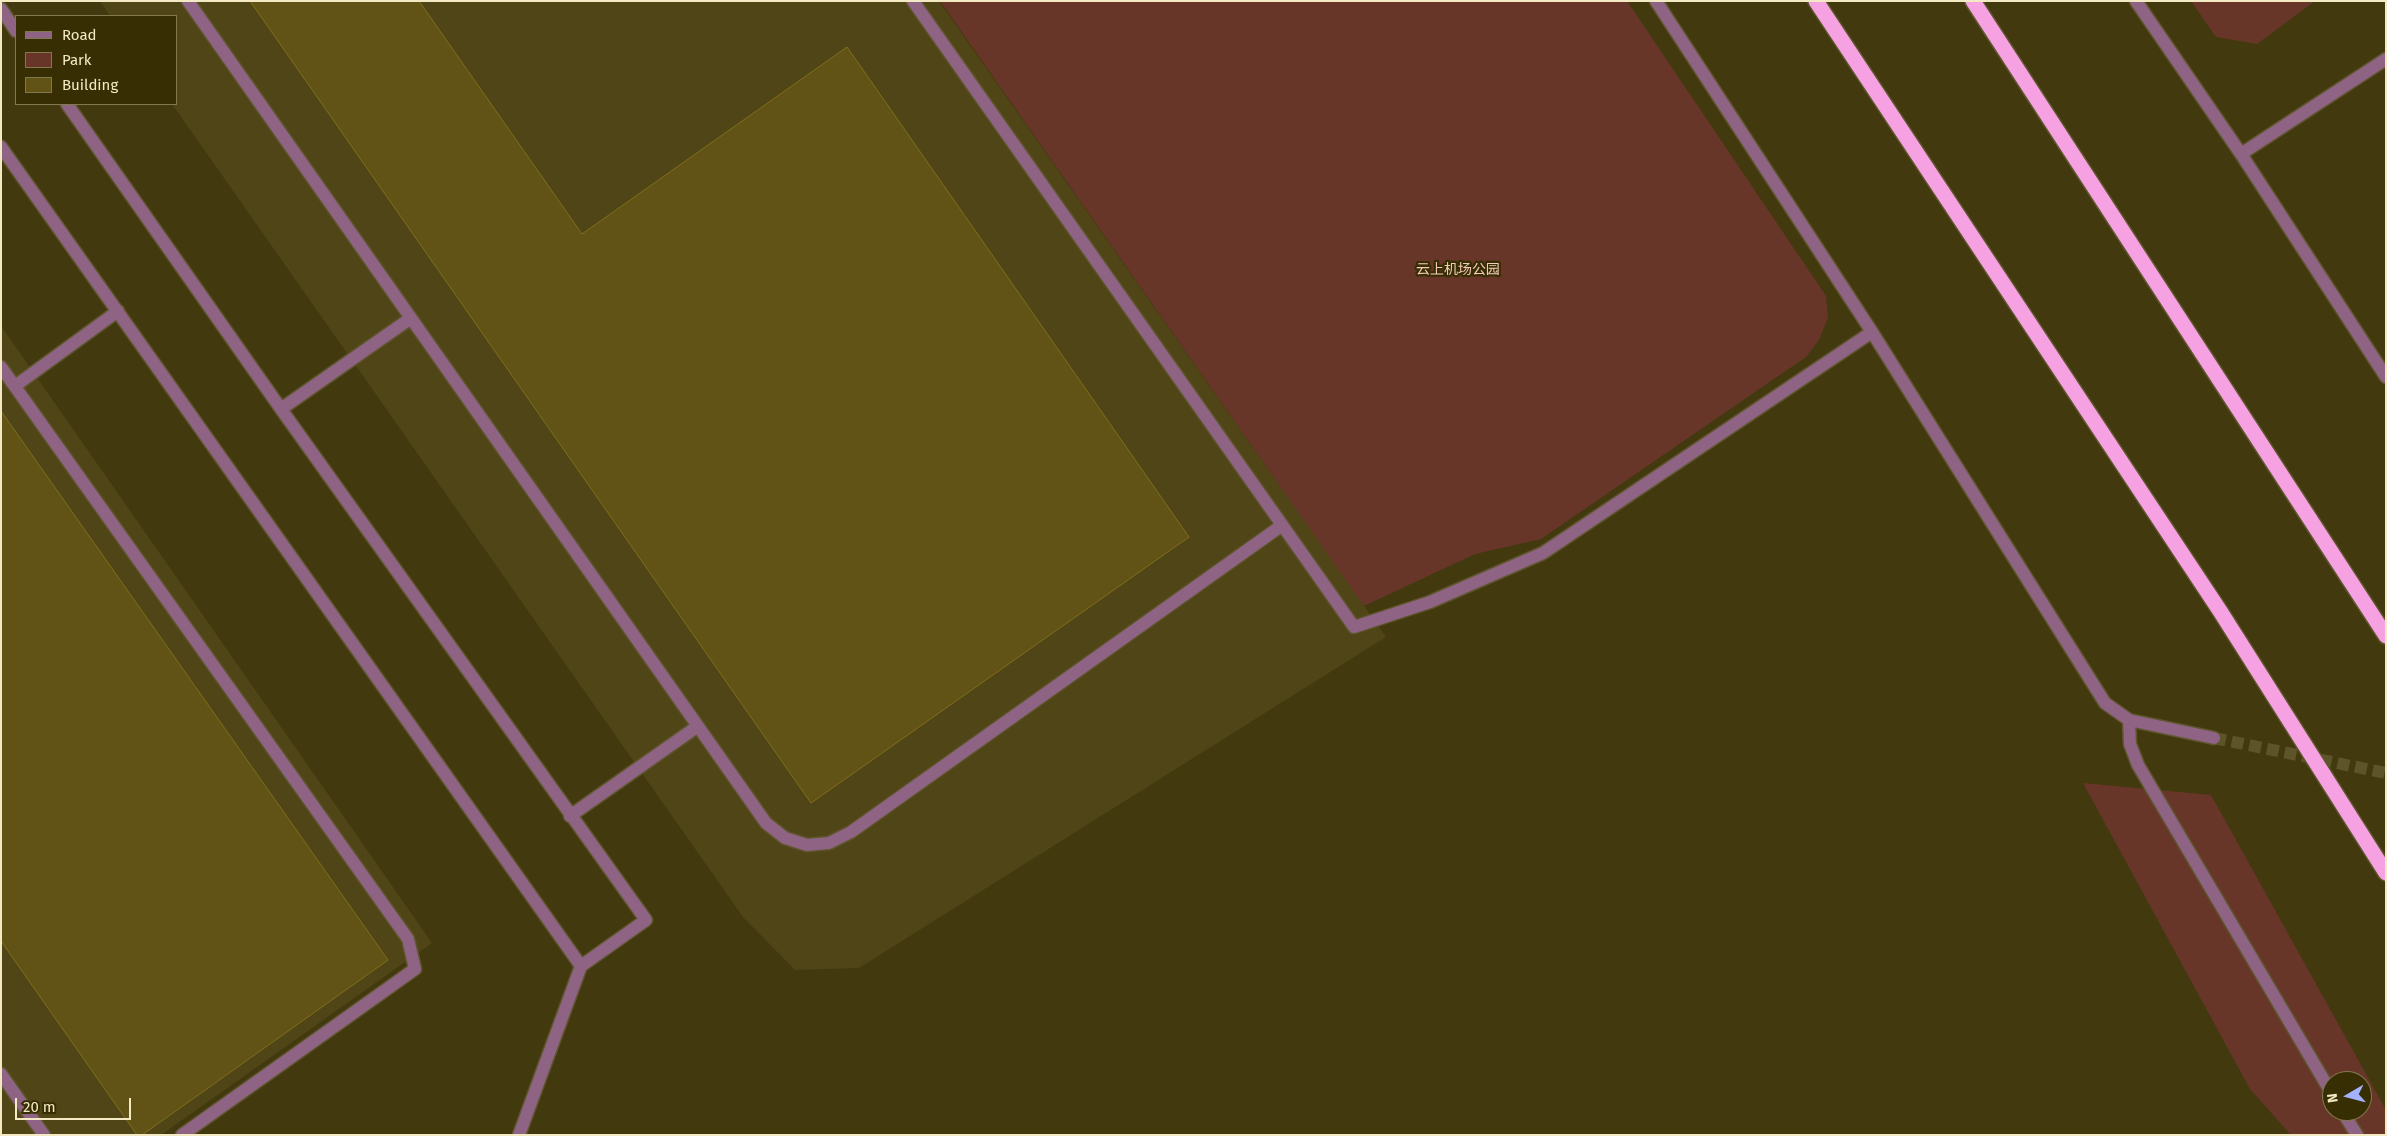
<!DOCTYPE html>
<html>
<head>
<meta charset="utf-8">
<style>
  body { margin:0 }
  #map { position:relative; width:2387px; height:1136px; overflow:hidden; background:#42390f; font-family:"Fira Sans",sans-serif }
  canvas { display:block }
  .frame { position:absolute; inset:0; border:2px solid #f3eac4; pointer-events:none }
  .legend { position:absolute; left:15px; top:15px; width:162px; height:90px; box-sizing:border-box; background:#382e03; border:1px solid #837950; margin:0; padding:6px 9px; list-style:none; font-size:15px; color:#f3eac4 }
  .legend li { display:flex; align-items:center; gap:10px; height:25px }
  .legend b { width:25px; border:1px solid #837950 }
  .north { position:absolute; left:2322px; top:1071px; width:50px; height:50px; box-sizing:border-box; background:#382e03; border:1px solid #837950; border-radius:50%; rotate:262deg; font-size:14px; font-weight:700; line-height:20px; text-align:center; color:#f3eac4 }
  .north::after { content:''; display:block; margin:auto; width:18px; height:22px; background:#a4b1fc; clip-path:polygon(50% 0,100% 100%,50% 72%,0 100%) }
  .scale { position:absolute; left:15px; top:1098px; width:116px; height:22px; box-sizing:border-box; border:2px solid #f3eac4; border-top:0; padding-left:6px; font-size:15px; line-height:18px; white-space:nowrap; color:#f3eac4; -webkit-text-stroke:4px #382e03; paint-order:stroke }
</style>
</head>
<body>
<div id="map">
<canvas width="2387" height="1136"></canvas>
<div class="frame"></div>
<ul class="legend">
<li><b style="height:6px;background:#8e6383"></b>Road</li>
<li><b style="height:14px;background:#683628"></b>Park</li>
<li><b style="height:14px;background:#615315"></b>Building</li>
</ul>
<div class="north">N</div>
<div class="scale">20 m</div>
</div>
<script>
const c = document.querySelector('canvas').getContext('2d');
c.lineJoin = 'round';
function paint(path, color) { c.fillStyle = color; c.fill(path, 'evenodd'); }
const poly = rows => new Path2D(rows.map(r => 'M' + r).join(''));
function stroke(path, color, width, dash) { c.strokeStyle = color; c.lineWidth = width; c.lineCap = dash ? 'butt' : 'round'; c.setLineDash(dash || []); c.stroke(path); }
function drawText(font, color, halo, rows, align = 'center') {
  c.font = font + ' "Fira Sans","Noto Sans SC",sans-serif'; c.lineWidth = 4.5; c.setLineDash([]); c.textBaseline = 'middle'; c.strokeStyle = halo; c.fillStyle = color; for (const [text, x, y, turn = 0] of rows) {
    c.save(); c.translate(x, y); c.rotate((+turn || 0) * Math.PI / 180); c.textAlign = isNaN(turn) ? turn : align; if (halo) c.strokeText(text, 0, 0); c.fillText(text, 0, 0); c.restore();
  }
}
paint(poly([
  [100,1,939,1,1386,637,859,968,795,970,743,917,172,104,176,104,176,16,110,16],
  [1,326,432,943,161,1135,1,1135]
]), '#4f4516');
paint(poly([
  [940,1,1627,1,1826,296,1828,318,1819,340,1806,357,1541,539,1475,554,1364,606],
  [2191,1,2315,1,2257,44,2216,37],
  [2083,783,2211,795,2386,1110,2386,1135,2291,1135,2250,1089],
  [2332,1081,2362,1081,2362,1111,2332,1111]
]), '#683628');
const building = poly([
  [250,1,419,1,582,234,847,47,1189,537,811,803,250,1],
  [1,411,388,960,142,1135,137,1135,1,941,1,411]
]);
paint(building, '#615315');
stroke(building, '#816e1c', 1);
stroke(poly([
  [2214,738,2386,773]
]), '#5d542a', 12, [12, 6]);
const minor = poly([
  [188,1,766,823,785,838,807,845,829,843,851,832,1281,526],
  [913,1,1354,627,1430,602,1543,553,1872,332],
  [1656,1,1872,332,2105,703,2129,720,2214,738],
  [2136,1,2241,154,2386,377],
  [1,9,16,31],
  [1,147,581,966,646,920,281,409,67,104],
  [2241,154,2386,59],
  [1,367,408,939,415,969,182,1135],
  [15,386,118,311],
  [281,409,411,318],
  [2129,720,2130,744,2138,765,2332,1094],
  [570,816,698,726],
  [1,1074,44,1135],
  [2342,1111,2357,1135],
  [519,1135,581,966]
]);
const highway = poly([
  [1816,1,2220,611,2386,873],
  [1973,1,2386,636]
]);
stroke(minor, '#5e552c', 15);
stroke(highway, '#5e552c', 18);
stroke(minor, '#8e6383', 12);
stroke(highway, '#f6a1e1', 15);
drawText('14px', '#f5c9bd', '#382e03', [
  ["云上机场公园",1458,270]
]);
</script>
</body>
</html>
